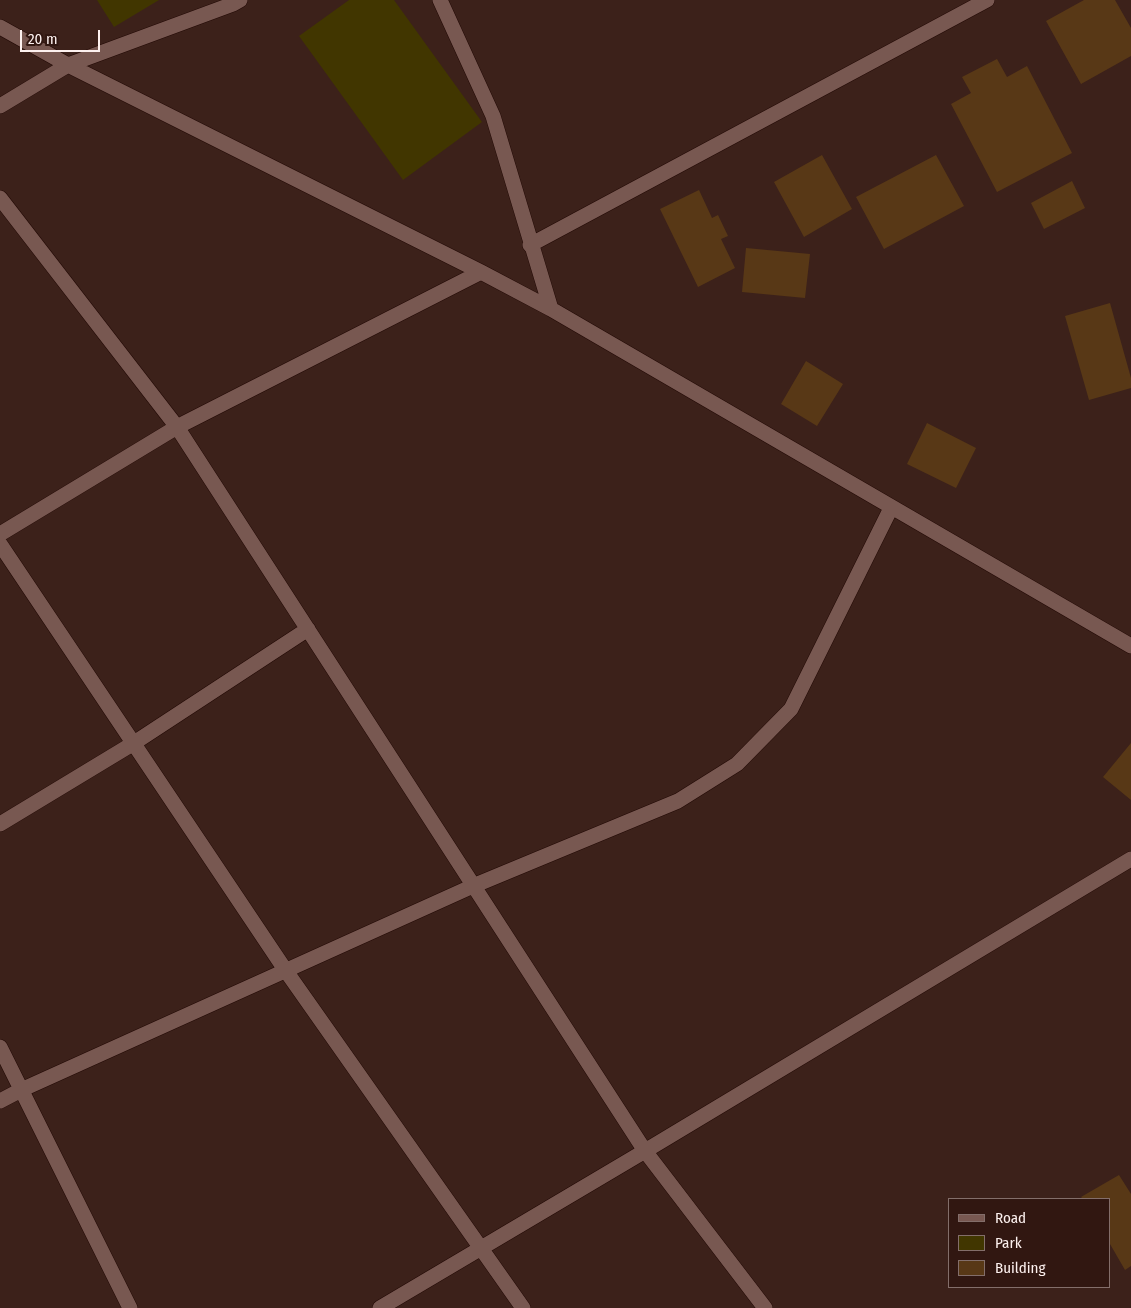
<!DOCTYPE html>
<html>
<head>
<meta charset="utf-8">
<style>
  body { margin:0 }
  #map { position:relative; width:1131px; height:1308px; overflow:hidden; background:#3c211a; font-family:"Fira Sans Condensed",sans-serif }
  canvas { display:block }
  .legend { position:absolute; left:948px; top:1198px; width:162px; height:90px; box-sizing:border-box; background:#311711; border:1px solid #836e6a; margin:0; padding:6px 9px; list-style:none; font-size:15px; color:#fdf1ef }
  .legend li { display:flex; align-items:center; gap:10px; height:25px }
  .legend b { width:25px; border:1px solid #836e6a }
  .scale { position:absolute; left:20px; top:30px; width:80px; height:22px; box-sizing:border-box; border:2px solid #fdf1ef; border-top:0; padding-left:6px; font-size:15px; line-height:18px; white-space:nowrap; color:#fdf1ef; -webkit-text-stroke:4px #311711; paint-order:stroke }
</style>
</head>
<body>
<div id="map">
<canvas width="1131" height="1308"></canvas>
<ul class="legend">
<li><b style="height:6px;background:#785851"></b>Road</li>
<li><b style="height:14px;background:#413600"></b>Park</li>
<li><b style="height:14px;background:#583816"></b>Building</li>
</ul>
<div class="scale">20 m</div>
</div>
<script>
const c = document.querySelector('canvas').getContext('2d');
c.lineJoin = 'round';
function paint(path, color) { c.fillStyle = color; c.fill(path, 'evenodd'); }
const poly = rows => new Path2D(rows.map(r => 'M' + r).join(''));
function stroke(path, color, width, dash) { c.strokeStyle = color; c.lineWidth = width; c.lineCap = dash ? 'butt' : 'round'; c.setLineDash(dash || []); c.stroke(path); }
paint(poly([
  [97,0,159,0,114,27],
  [349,0,394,0,482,122,403,180,299,36]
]), '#413600');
paint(poly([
  [1084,0,1115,0,1131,28,1131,56,1081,84,1046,21],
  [997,59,1007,77,1027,66,1072,153,997,192,951,104,971,93,962,77],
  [822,155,852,209,804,237,774,182],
  [936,155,964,206,884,249,856,197],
  [1072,181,1085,208,1044,229,1031,203],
  [699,190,712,218,718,215,728,236,721,239,735,268,698,287,660,209],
  [746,248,810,254,805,298,742,292],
  [1110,303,1131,378,1131,388,1089,400,1065,316],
  [806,361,843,384,817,426,781,404],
  [927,423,976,448,956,488,907,464],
  [1131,743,1131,800,1103,777],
  [1119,1175,1131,1194,1131,1266,1125,1270,1110,1244,1110,1199,1083,1199,1081,1197]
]), '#583816');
const street = poly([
  [440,0,493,116,551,309],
  [0,27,68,65,481,272,551,309,1131,646],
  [0,106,68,65,233,4,240,0],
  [0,198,177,427,645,1151,765,1308],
  [530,245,987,0],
  [0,534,177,427,481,272],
  [0,544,286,971,523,1308],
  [0,824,134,743,308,629],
  [0,1047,130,1308],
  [0,1101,21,1090,473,886,678,801,737,764,791,709,891,508],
  [380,1308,645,1151,1131,859]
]);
stroke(street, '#220905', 16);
stroke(street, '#785851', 15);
</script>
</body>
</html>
